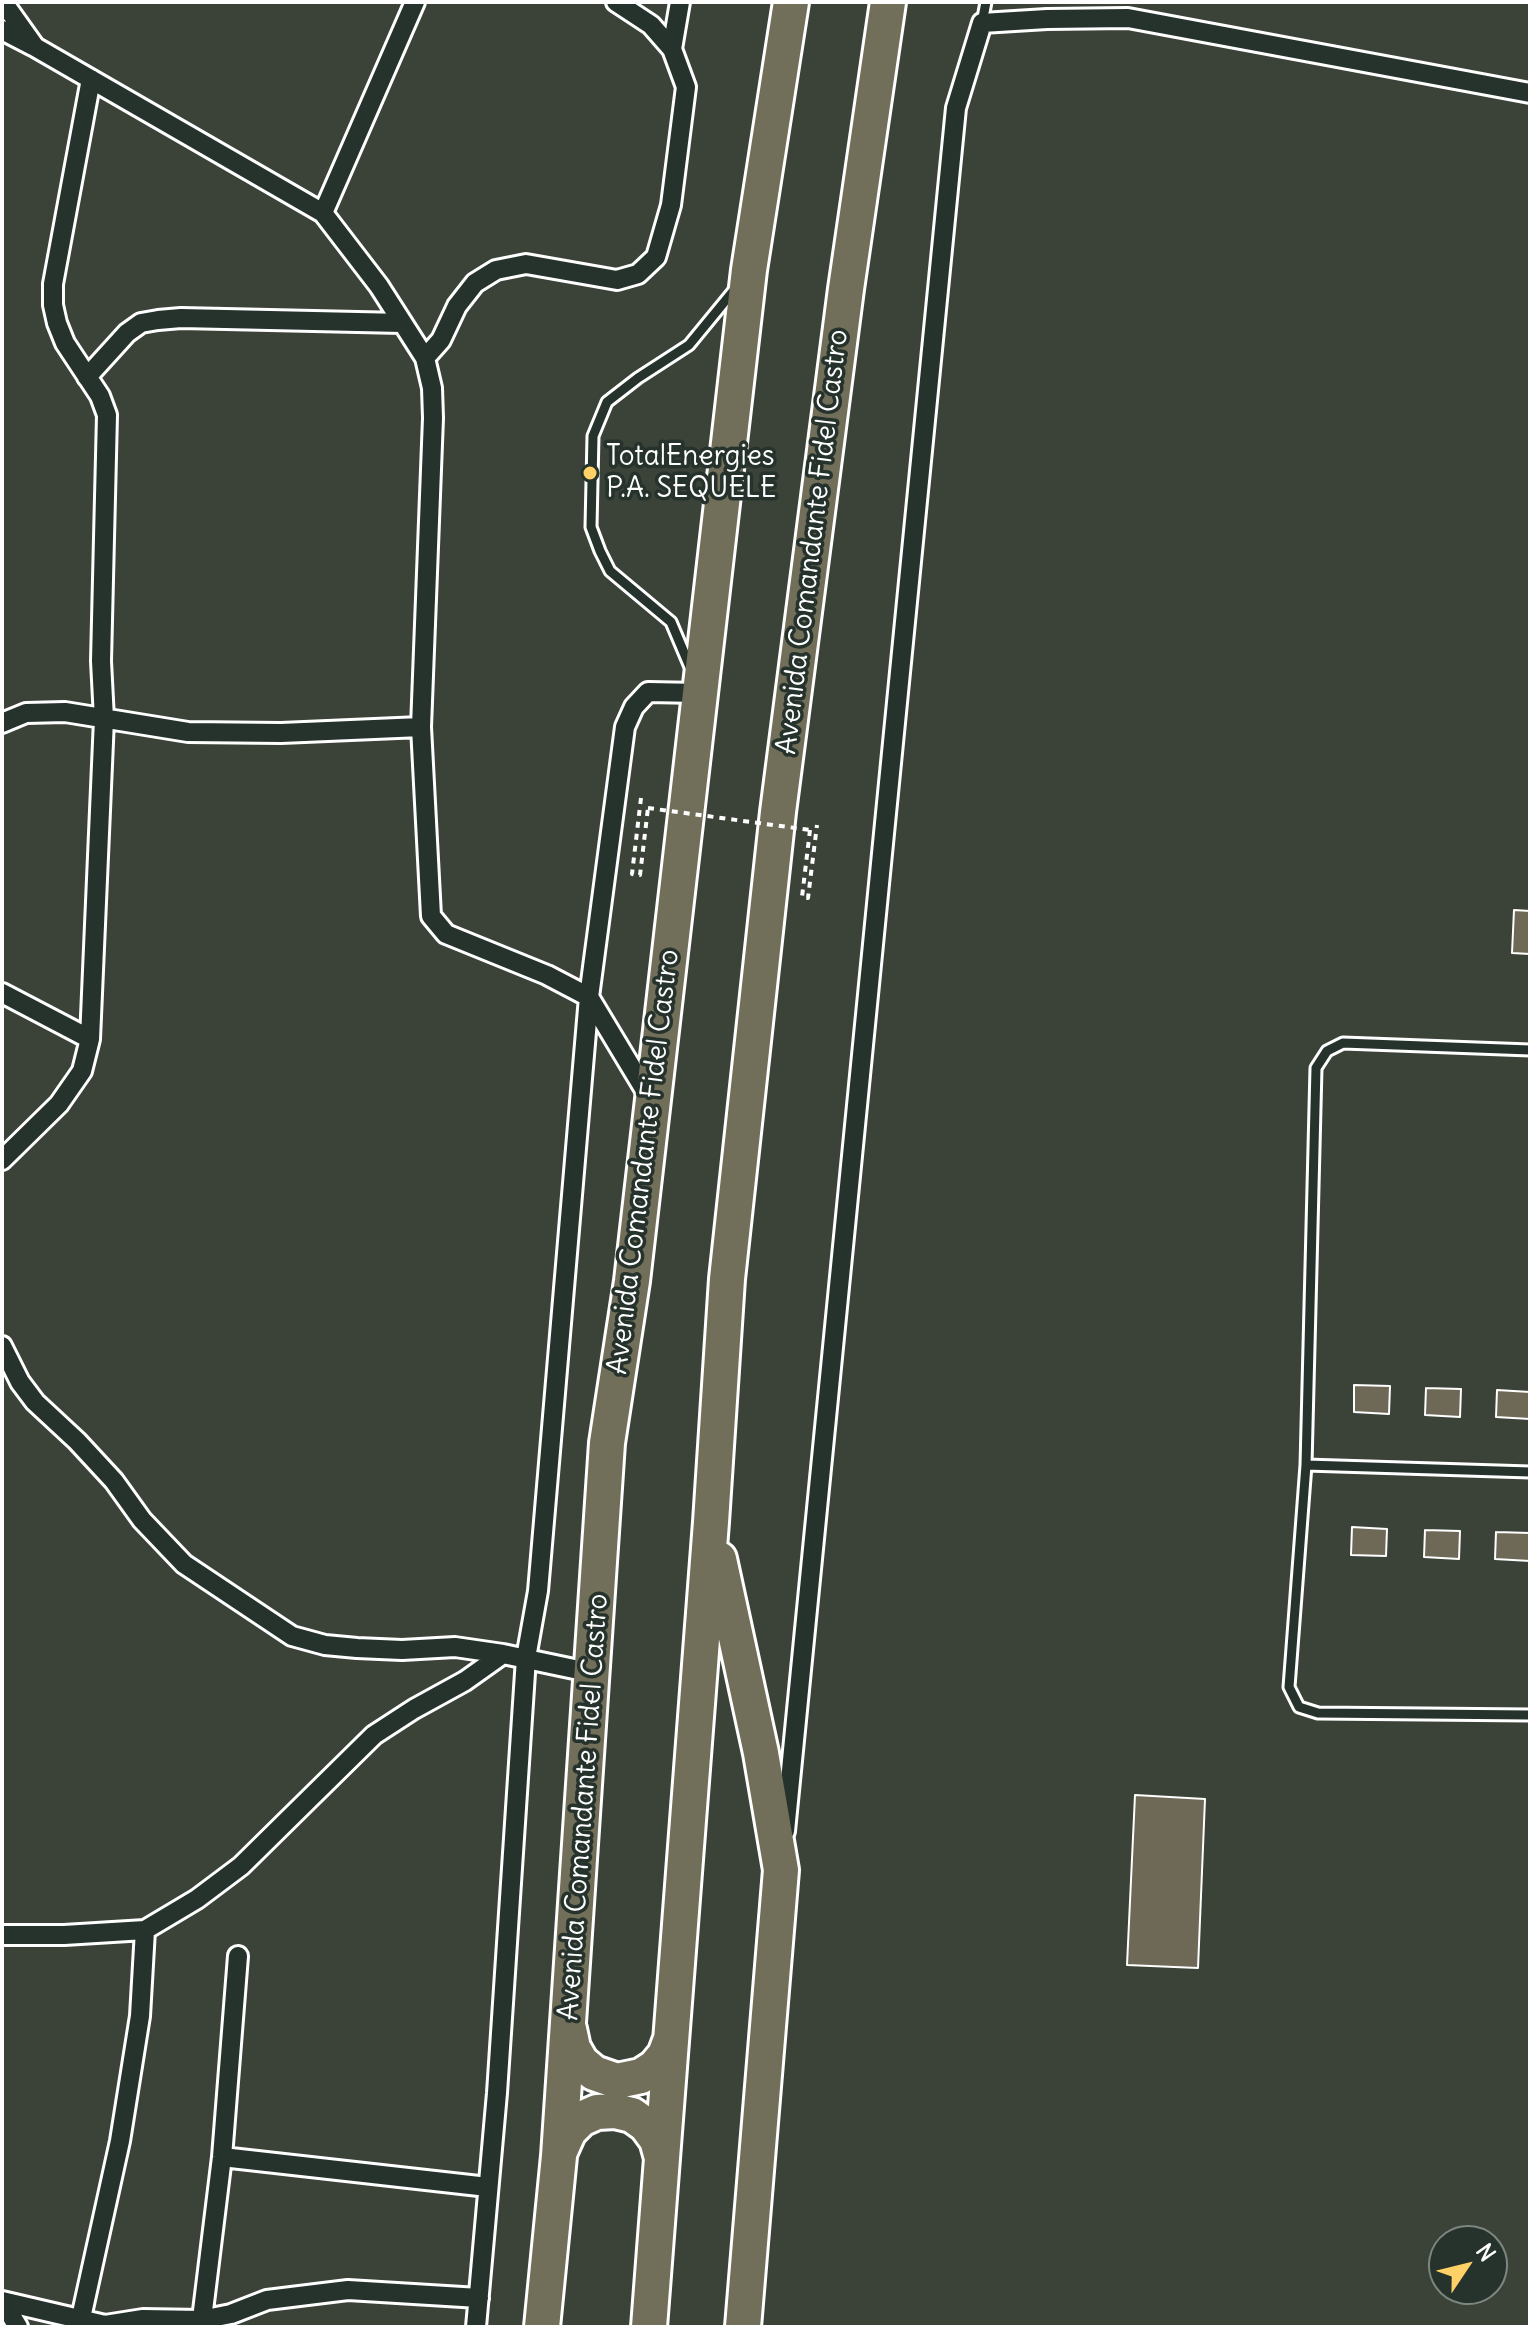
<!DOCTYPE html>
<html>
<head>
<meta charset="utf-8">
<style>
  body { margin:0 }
  #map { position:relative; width:1532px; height:2329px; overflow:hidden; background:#3b4339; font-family:Delius,sans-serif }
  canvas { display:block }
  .frame { position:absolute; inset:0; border:4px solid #fff; pointer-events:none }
  .north { position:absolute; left:1428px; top:2225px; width:80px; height:80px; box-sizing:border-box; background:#26332d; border:2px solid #7d8581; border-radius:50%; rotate:55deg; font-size:22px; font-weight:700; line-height:32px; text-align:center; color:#fff }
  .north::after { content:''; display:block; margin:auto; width:28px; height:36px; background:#ffd166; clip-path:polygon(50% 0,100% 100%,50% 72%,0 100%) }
</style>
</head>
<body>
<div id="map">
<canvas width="1532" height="2329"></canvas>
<div class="frame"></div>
<div class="north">N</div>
</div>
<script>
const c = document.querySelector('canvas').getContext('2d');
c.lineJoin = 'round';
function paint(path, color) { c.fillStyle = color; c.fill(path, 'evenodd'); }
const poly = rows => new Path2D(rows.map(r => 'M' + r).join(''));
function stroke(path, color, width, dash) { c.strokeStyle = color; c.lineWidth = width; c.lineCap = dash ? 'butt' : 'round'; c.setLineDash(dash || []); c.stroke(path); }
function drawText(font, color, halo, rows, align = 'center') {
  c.font = font + ' Delius,sans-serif'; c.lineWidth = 7; c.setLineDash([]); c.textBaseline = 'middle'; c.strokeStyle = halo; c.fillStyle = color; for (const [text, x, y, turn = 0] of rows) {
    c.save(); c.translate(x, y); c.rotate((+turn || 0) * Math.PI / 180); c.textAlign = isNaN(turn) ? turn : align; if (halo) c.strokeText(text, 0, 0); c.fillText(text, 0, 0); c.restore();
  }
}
const building = poly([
  [1514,910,1530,911,1530,954,1512,953,1514,910],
  [1354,1385,1390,1386,1389,1414,1354,1412,1354,1385],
  [1426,1388,1461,1389,1460,1417,1425,1415,1426,1388],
  [1497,1390,1530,1392,1530,1419,1496,1417,1497,1390],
  [1352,1527,1387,1529,1386,1556,1351,1555,1352,1527],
  [1425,1530,1460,1531,1459,1559,1424,1557,1425,1530],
  [1496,1532,1530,1533,1530,1561,1495,1559,1496,1532],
  [1135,1795,1205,1799,1198,1968,1127,1965,1135,1795]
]);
paint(building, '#6d6956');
stroke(building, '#fff', 2);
const lane = poly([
  [982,23,986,2],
  [690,667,671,622,610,571,600,551,591,527,593,436,607,402,638,378,689,345,735,289],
  [1530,1050,1343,1043,1327,1051,1316,1068,1306,1465,1289,1687,1299,1707,1318,1713,1530,1715],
  [1306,1465,1530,1472]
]);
const street = poly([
  [3,2,35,47,323,213,379,286,425,358,432,388,433,418,421,727,431,916,446,934,547,975,589,997,651,1100],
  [2,30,33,46],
  [672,49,680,2],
  [323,213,415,2],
  [425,358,441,340,457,306,475,283,496,270,526,264,617,280,638,274,656,257,671,205,686,87,672,49,651,25,616,2],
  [87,377,127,333,141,323,158,320,181,318,402,323],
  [2,723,26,713,65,712,188,732,281,733,421,727],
  [2,993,90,1039],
  [2,1160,59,1104,82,1071,90,1039,104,719,101,661,107,415,100,396,65,343,57,323,53,305,53,284,91,79],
  [2,1346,20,1382,35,1402,77,1441,114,1481,142,1520,184,1564,292,1636,325,1645,357,1648,402,1650,455,1647,503,1654],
  [785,1831,956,108,982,23,1047,19,1128,18,1530,93],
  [2,1935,64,1935,145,1930,197,1899,241,1866,374,1735,414,1709,465,1681,503,1654,593,1673],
  [222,2157,488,2187],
  [2,2301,105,2325,143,2319,201,2320,231,2314,267,2300,348,2290,479,2298],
  [3,2302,18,2327],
  [79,2327,120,2141,140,2016,145,1930],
  [201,2327,222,2157,238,1956],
  [476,2327,497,2093,526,1658,538,1591,589,997,625,727,634,707,648,692,699,693]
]);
const highway = poly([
  [719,1559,761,1753,781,1870,743,2327],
  [569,2029,573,2048,581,2062,594,2073,617,2081,641,2076,655,2067,665,2055,671,2039],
  [560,2151,569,2131,581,2119,597,2112,615,2111,632,2115,646,2125,657,2140,662,2158],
  [542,2327,559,2156,607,1443,632,1281,749,270,791,2],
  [649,2327,711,1522,727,1279,778,812,846,289,888,2]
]);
stroke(lane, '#fff', 15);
stroke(street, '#fff', 24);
stroke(highway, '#fff', 40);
stroke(poly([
  [641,798,632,874,640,875,648,808],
  [810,830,802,897,808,898,817,825]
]), '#fff', 4, [6, 6]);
stroke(lane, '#26332d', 9);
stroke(street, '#26332d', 18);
stroke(highway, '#716e59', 34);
stroke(poly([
  [648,808,810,830]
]), '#fff', 4, [6, 6]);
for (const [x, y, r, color] of [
  [590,473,8,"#ffd166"]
]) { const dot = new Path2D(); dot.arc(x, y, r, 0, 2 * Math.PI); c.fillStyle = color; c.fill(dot); stroke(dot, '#26332d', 3); }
drawText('28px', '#fff', '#26332d', [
  ["TotalEnergies",606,457],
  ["P.A. SEQUELE",606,489]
], 'left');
drawText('28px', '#fff', '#26332d', [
  ["Avenida Comandante Fidel Castro",813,542,-83],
  ["Avenida Comandante Fidel Castro",644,1162,-83],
  ["Avenida Comandante Fidel Castro",584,1807,-86]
]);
</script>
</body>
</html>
